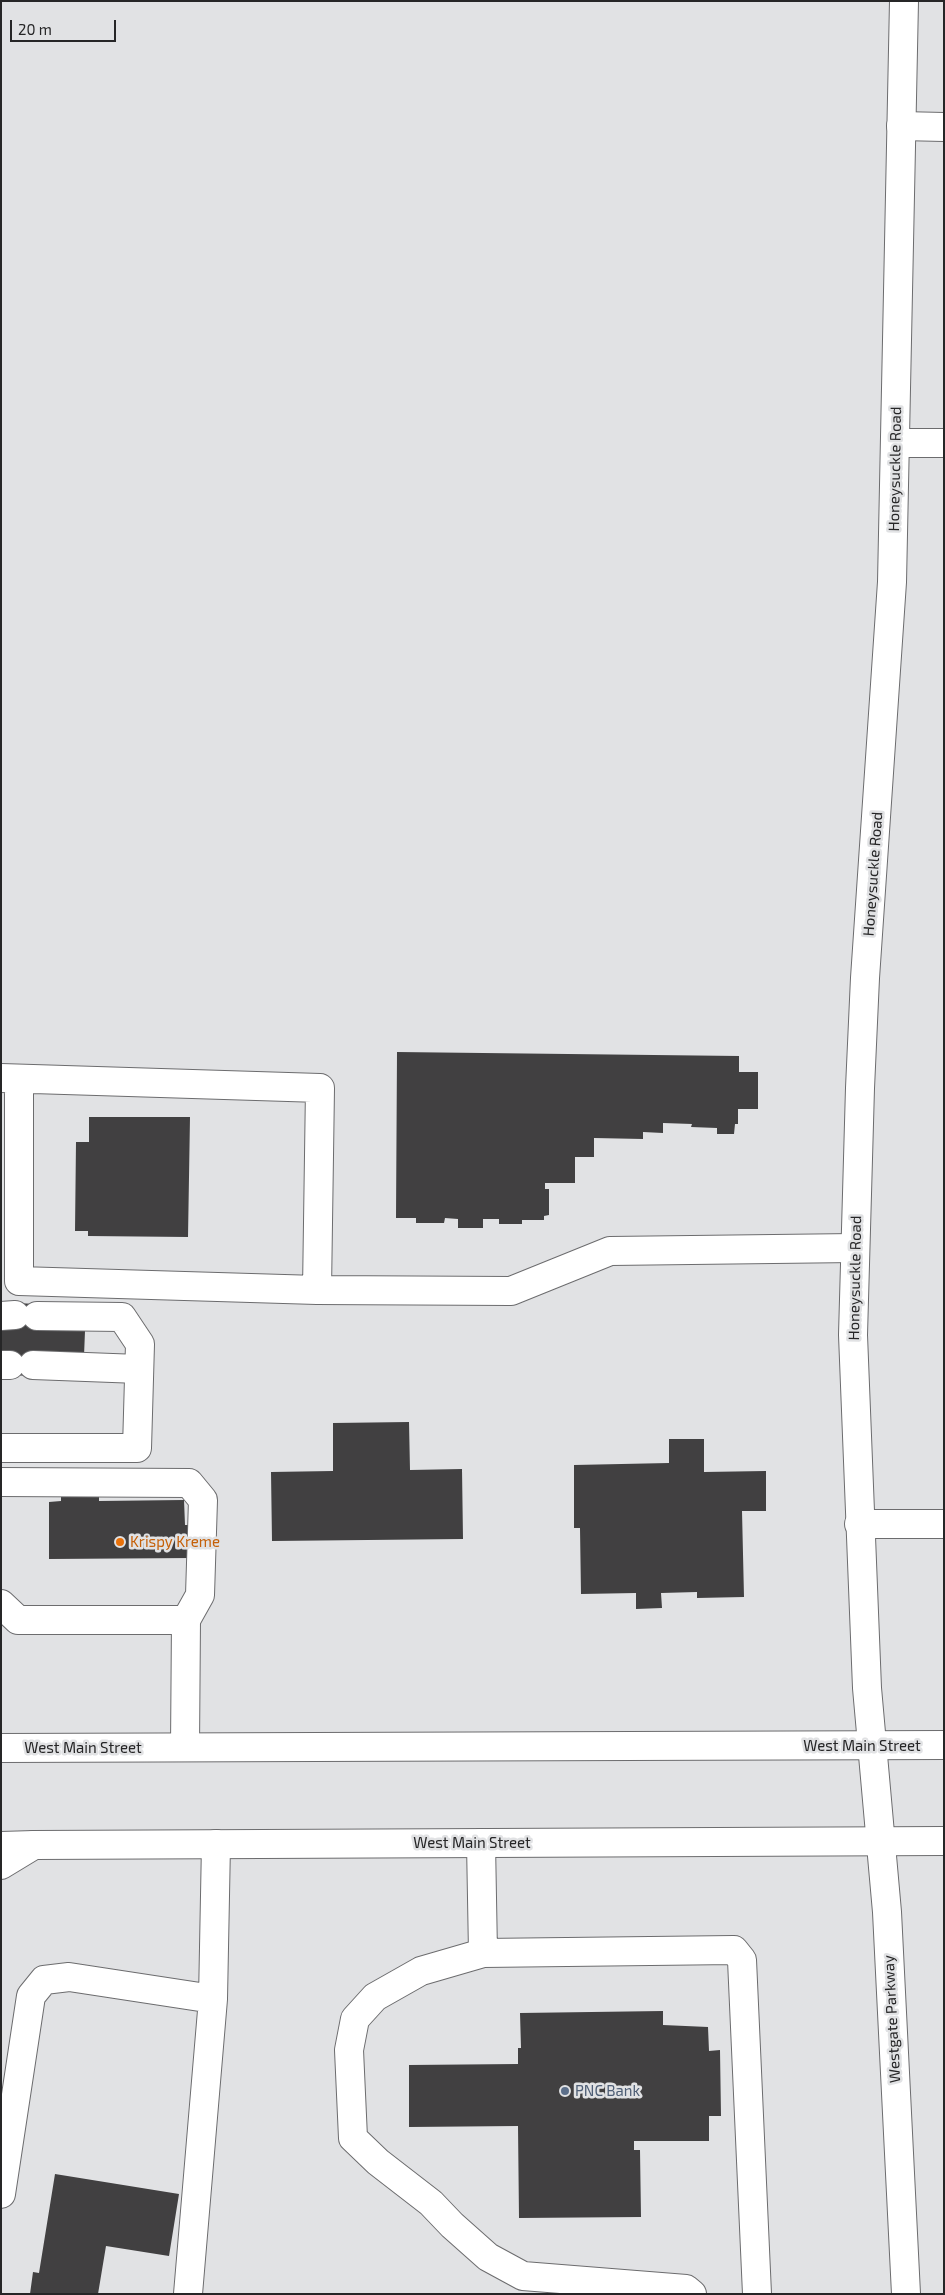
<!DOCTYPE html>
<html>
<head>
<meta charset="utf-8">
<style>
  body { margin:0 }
  #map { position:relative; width:945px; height:2295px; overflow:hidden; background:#e1e2e4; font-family:"Exo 2",sans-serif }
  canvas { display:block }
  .frame { position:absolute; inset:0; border:2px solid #262627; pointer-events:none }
  .scale { position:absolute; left:10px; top:20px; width:106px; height:22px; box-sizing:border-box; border:2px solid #262627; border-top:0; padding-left:6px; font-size:15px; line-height:18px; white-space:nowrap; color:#262627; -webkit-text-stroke:4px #e1e2e4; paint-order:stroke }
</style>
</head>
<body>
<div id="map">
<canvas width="945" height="2295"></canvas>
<div class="frame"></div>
<div class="scale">20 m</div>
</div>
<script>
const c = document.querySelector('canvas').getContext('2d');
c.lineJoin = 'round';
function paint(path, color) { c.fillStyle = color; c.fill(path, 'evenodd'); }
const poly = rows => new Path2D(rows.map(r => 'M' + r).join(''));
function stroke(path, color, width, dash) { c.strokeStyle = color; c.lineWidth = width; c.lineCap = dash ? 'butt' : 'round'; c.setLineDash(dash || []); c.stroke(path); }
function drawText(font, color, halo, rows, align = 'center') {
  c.font = font + ' "Exo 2",sans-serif'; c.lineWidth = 5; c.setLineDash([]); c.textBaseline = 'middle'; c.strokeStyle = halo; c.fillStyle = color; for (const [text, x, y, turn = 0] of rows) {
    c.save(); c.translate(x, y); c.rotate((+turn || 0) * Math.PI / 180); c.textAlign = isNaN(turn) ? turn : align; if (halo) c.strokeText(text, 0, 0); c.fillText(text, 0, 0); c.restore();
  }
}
paint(poly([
  [397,1052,739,1056,739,1072,758,1072,758,1109,738,1109,738,1124,735,1124,734,1134,717,1134,717,1128,691,1127,692,1124,663,1123,663,1133,643,1132,643,1139,594,1138,594,1157,575,1157,575,1183,545,1183,545,1189,549,1189,549,1215,544,1216,544,1220,522,1220,522,1224,499,1224,499,1219,483,1219,483,1228,458,1228,458,1219,445,1218,444,1223,416,1223,416,1218,396,1218],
  [89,1117,190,1117,188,1237,88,1236,88,1231,75,1231,76,1142,89,1142],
  [15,1303,37,1304,36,1330,85,1331,84,1356,32,1376,10,1375,1,1353,1,1323],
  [409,1422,410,1470,462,1469,463,1539,272,1541,271,1472,333,1471,333,1423],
  [669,1439,704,1439,704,1472,766,1471,766,1511,742,1511,744,1597,697,1598,697,1592,661,1593,662,1608,636,1609,636,1593,581,1594,580,1528,574,1528,574,1465,669,1463],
  [61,1496,99,1496,99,1501,184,1500,185,1525,192,1525,192,1558,49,1559,49,1502,61,1501],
  [663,2011,663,2025,708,2027,709,2051,720,2050,721,2116,709,2116,709,2141,634,2141,634,2150,640,2150,641,2217,519,2218,518,2126,409,2127,409,2065,518,2064,518,2048,521,2048,520,2013],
  [55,2174,179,2194,169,2256,106,2246,98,2294,30,2294,33,2272,39,2273]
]), '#414041');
const minor = poly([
  [901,126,944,127],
  [896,443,944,443],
  [1,1078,320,1088,317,1290,19,1281,19,1079],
  [317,1290,511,1291,610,1251,855,1248],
  [1,1316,15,1315],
  [1,1365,10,1365],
  [33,1365,139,1369],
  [1,1448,137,1448,140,1344,122,1317,37,1316],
  [1,1482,189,1483,203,1500,200,1595,186,1620],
  [859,1524,944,1524],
  [1,1604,18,1620,186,1620,185,1747],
  [481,1843,483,1953,734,1950,742,1960,757,2294],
  [483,1953,421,1971,375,1997,355,2019,349,2050,353,2138,378,2162,431,2203,452,2225,488,2257,523,2276,686,2289,692,2294],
  [1,2194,31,1996,44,1980,69,1977,213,1999,216,1844],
  [188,2294,213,1999]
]);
const major = poly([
  [904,1,892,582,865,978,860,1088,853,1335,867,1688,887,1912,906,2294],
  [1,1846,34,1845]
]);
const highway = poly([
  [1,1748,944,1745],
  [1,1865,34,1845,944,1841]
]);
stroke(minor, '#6c6c6e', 30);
stroke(major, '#6c6c6e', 30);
stroke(highway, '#6c6c6e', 30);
stroke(minor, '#fff', 28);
stroke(major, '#fff', 28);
stroke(highway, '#fff', 28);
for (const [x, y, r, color] of [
  [120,1542,5,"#e8710a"],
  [565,2091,5,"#5c6f8a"]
]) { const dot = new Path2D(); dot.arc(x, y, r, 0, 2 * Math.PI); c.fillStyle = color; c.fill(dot); stroke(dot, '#e1e2e4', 2); }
drawText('15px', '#262627', '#e1e2e4', [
  ["Honeysuckle Road",895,469,-89],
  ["Honeysuckle Road",873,874,-86],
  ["Honeysuckle Road",855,1278,-89],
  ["West Main Street",862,1746],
  ["West Main Street",83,1748],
  ["West Main Street",472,1843],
  ["Westgate Parkway",892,2019,-93]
]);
drawText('15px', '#c56008', '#e1e2e4', [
  ["Krispy Kreme",130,1542]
], 'left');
drawText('15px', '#4e5e75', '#e1e2e4', [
  ["PNC Bank",575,2091]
], 'left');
</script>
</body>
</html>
